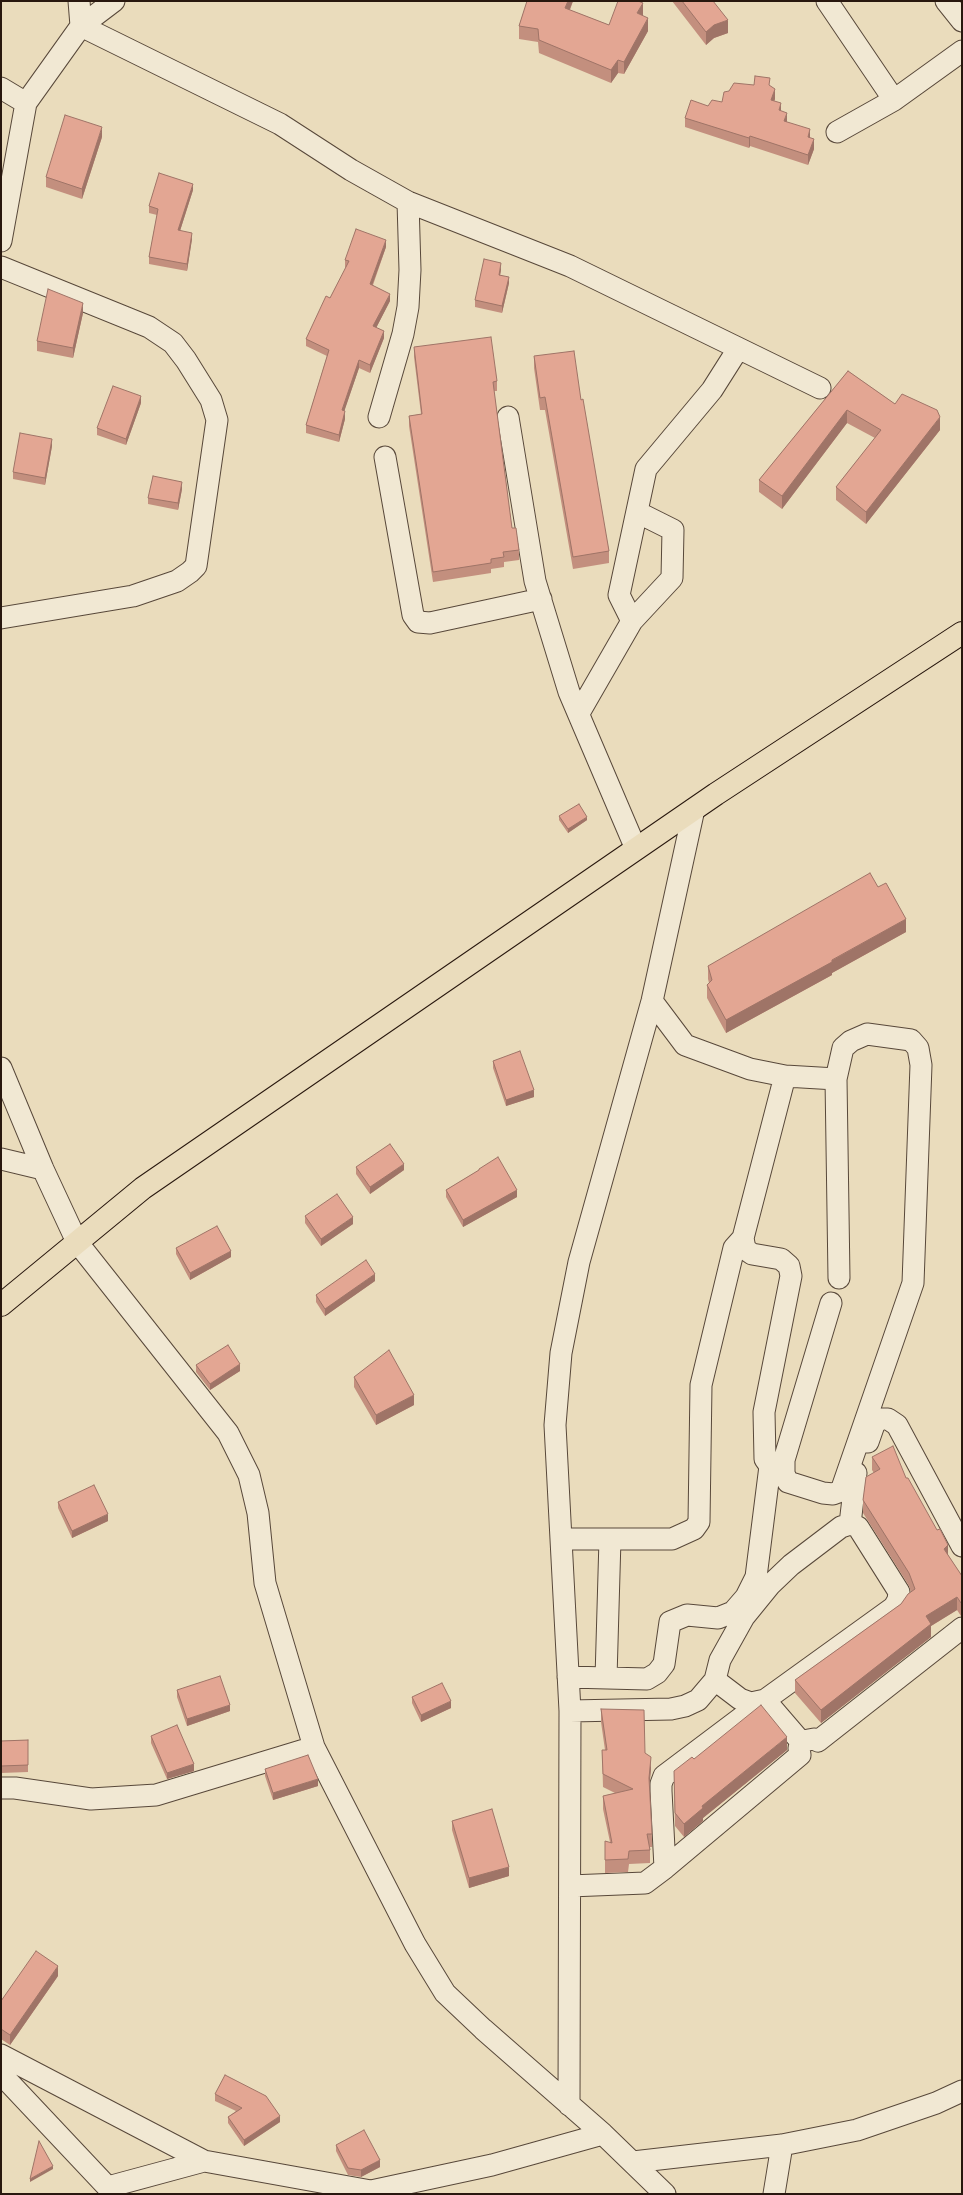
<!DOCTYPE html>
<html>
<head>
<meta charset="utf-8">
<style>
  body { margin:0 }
  #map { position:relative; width:963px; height:2195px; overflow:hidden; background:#eadcbc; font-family:"Libre Bodoni",serif }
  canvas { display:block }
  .frame { position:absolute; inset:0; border:2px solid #28170e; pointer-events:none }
</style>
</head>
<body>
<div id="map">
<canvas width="963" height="2195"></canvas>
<div class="frame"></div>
</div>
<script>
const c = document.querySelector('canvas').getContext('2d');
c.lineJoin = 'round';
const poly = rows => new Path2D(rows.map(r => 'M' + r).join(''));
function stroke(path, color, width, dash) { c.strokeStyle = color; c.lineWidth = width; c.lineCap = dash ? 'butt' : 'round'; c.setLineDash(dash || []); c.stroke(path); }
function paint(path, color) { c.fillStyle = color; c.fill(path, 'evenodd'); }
const street = poly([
  [79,1,81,26,280,124,351,170,408,202,570,266,820,388],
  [827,1,894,100],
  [946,1,962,21],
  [1,88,26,103,81,26,114,1],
  [837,132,894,100,962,51],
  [1,241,26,103],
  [1,267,149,327,173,343,186,360,211,400,217,420,196,566,190,572,177,581,133,596,1,618],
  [379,417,403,334,408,307,410,270,408,202],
  [508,417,535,581,569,692,636,849],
  [385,457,413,615,418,622,430,623,541,599],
  [632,621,619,595,646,469,712,390,738,349],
  [579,713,632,621,672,578,673,530,637,512],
  [652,1001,685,1045,750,1069,785,1076,836,1079,843,1048,851,1041,867,1034,911,1040,918,1048,921,1065,913,1283,841,1491,833,1494,823,1493,788,1482,784,1474,784,1460,831,1303],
  [1,1068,43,1169,77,1242,228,1433,249,1475,258,1513,265,1583,314,1747,415,1944,445,1993,483,2029,603,2134,665,2194],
  [836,1079,839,1278],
  [1,1159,43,1169],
  [868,1442,875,1422,882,1419,888,1419,897,1425,962,1546],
  [784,1474,770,1466,765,1459,764,1412,791,1276,789,1266,781,1259,752,1254,745,1249,743,1238,785,1076],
  [850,1524,856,1473],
  [561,1539,672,1539,694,1529,699,1522,701,1385,734,1248,743,1238],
  [568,1677,647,1679,657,1673,664,1664,670,1622,687,1615,718,1618,733,1612,746,1597,756,1577,770,1466],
  [606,1678,610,1539],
  [570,1711,671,1709,685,1706,698,1700,715,1680,720,1660,744,1617,770,1585,791,1565,841,1527,850,1524,858,1527,899,1592,898,1600,894,1607,765,1700,751,1703,740,1699,715,1680],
  [1,1788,15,1788,91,1799,156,1795,314,1747],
  [665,1868,661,1791,661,1784,664,1776,765,1700,802,1743],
  [570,1886,645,1883,665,1868,800,1755,799,1748,803,1741,814,1739,818,1741,962,1628],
  [1,2055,204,2161,371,2191,492,2165,603,2134],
  [1,2074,114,2194],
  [569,2105,570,1711,555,1425,561,1353,579,1262,652,1001,694,809],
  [633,2162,782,2145,857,2130,936,2103,962,2091],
  [108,2187,204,2161],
  [774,2194,782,2145]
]);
const primary = poly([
  [1,1305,143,1188,716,794,962,633]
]);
stroke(street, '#58483a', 23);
stroke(primary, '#28170e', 24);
stroke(street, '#f1e8d3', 21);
stroke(primary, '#eadcbc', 22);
paint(poly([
  [527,1,573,1,570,10,609,25,643,16,648,31,624,74,618,73,611,83,539,53,538,42,519,39,519,26],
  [672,1,713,1,728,33,714,38,706,45],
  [754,85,770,86,775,99,774,101,781,111,787,122,810,138,814,149,808,165,750,146,749,148,685,127,685,118,708,106,722,102,729,91],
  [102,137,82,199,46,187,46,177],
  [193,190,180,231,192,239,187,271,149,264,149,257,157,215,149,213,149,206],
  [386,247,373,285,390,301,376,328,384,338,370,373,359,368,344,411,345,419,339,442,306,433,306,425,327,356,306,346,306,339,330,298,346,268,345,267,345,260],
  [501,270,500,275,509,283,502,313,475,307,475,300],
  [83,313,73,358,37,351,37,341],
  [414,347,497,381,497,391,494,391,512,528,519,550,519,560,504,562,504,567,491,569,491,573,433,582,409,426,409,416,421,414,414,357],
  [534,356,581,400,609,551,609,563,573,569,545,410,540,410,534,368],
  [848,371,895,404,940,430,866,524,836,500,836,487,875,438,847,423,782,509,759,492,759,480],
  [141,403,126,445,97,435,97,428],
  [52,446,45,485,13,479,13,472],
  [182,489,178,510,148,504,148,498],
  [559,816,587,820,568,833,559,820],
  [878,887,906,932,832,973,832,975,726,1033,707,998,707,985,709,983,708,979,708,966],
  [493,1061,534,1097,506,1106,493,1068],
  [356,1167,404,1170,370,1194,356,1174],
  [479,1169,517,1197,463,1227,446,1197,446,1190,479,1170],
  [305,1216,353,1224,321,1246,305,1223],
  [176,1248,231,1257,190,1280,176,1254],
  [375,1281,325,1316,316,1302,316,1295],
  [196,1365,240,1371,210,1390,196,1372],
  [354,1377,414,1405,376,1425,354,1387],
  [872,1457,906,1478,948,1555,962,1576,962,1617,961,1616,957,1610,931,1626,931,1637,821,1723,795,1693,795,1680,901,1604,911,1592,909,1586,863,1513,863,1500,874,1473,872,1470],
  [58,1502,108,1521,72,1538,58,1508],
  [177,1690,230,1711,187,1726,177,1697],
  [412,1697,451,1708,421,1722,412,1703],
  [601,1709,645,1753,651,1769,649,1786,652,1834,652,1847,650,1847,650,1863,629,1864,628,1872,605,1873,605,1860,610,1842,603,1809,603,1796,615,1793,603,1787,602,1750,605,1750,601,1722],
  [151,1736,194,1771,167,1779,151,1743],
  [28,1740,28,1772,1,1773,1,1741],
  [787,1750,703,1818,703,1821,684,1837,675,1826,674,1771,694,1759],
  [265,1769,318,1786,273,1800,265,1776],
  [452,1821,509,1876,469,1888,452,1830],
  [58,1976,10,2045,1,2039,1,2001],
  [215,2094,280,2122,244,2146,228,2123,228,2117,236,2111,215,2101],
  [336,2145,380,2167,361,2177,348,2175,336,2151]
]), '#c38f7e');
paint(poly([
  [568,1,573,1,565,21,565,8],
  [643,3,643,16,637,13],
  [648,18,648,31,624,74,624,62],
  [728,20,728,33,714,38,706,45,706,32,714,25],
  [618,60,618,73,611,83,611,70],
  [775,89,775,99,771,110,771,100],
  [781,103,781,113,779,110],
  [787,113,787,123,784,121],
  [102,127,102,137,82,199,82,189],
  [810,129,810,139,808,137],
  [750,136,750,146,749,148,749,138],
  [814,139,814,149,808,165,808,155],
  [193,184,193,190,178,237,178,230],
  [192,233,192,239,187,271,187,264],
  [386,240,386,247,370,291,370,284],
  [501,263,501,270,499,281,499,275],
  [509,277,509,283,502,313,502,306],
  [390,294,390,301,373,334,373,326],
  [83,303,83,313,73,358,73,348],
  [384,331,384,338,370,373,370,365],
  [359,360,359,368,342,418,342,410],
  [141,396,141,403,126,445,126,439],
  [847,410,847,423,782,509,782,496],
  [345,411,345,419,339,442,339,435],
  [940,417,940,430,866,524,866,512],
  [52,439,52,446,45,485,45,478],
  [182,482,182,489,178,510,178,503],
  [587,817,587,820,568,833,568,829],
  [906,919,906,932,832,973,832,975,726,1033,726,1020],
  [534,1090,534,1097,506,1106,506,1100],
  [404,1164,404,1170,370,1194,370,1187],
  [517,1190,517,1197,463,1227,463,1220],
  [353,1217,353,1224,321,1246,321,1239],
  [231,1251,231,1257,190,1280,190,1273],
  [375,1274,375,1281,325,1316,325,1309],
  [240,1364,240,1371,210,1390,210,1384],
  [414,1395,414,1405,376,1425,376,1415],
  [108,1514,108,1521,72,1538,72,1531],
  [948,1545,948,1558,944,1549],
  [957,1597,957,1610,931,1626,931,1637,821,1723,821,1710,926,1616],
  [451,1701,451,1708,421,1722,421,1715],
  [230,1705,230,1711,187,1726,187,1719],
  [787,1737,787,1750,703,1818,703,1821,684,1837,684,1824,702,1806],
  [651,1757,651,1769,649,1791,649,1778],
  [194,1764,194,1771,167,1779,167,1773],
  [318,1779,318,1786,273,1800,273,1793],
  [509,1867,509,1876,469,1888,469,1878],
  [58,1966,58,1976,10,2045,10,2035],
  [280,2116,280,2122,244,2146,244,2140],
  [380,2160,380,2167,361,2177,361,2170],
  [53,2166,53,2169,30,2182,30,2179]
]), '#9f7467');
const building = poly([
  [527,1,568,1,565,8,609,25,618,1,638,1,643,3,637,13,648,18,624,62,618,60,611,70,539,40,538,29,519,26,527,1],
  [682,1,713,1,728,20,714,25,706,32,682,1],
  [755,76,770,78,769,85,775,89,771,100,781,103,779,110,787,113,784,121,810,129,808,137,814,139,808,155,750,136,749,138,685,118,691,100,708,106,712,100,722,102,724,92,729,91,734,83,754,85,755,76],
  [65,115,102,127,82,189,46,177,65,115],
  [159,173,193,184,178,230,192,233,187,264,149,257,158,209,149,206,159,173],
  [356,229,386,240,370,284,390,294,373,326,384,331,370,365,359,360,342,410,345,411,339,435,306,425,329,350,306,339,326,296,330,298,349,261,345,260,356,229],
  [484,259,501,263,499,275,509,277,502,306,475,300,484,259],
  [48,289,83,303,73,348,37,341,48,289],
  [491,337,497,381,493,382,512,528,516,528,519,550,503,552,504,557,491,559,491,563,433,572,409,416,422,414,414,347,491,337],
  [574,351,581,400,583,399,609,551,573,557,545,397,540,398,534,356,574,351],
  [848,371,895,404,902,394,937,410,940,417,866,512,836,487,881,430,847,410,782,496,759,480,848,371],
  [113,386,141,396,126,439,97,428,113,386],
  [20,433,52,439,45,478,13,472,20,433],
  [153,476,182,482,178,503,148,498,153,476],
  [579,804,587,817,568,829,559,816,579,804],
  [870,873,878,887,886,883,906,919,832,960,832,962,726,1020,707,985,712,980,708,966,870,873],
  [520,1051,534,1090,506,1100,493,1061,520,1051],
  [390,1144,404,1164,370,1187,356,1167,390,1144],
  [498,1157,517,1190,463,1220,446,1190,479,1170,479,1169,498,1157],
  [337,1194,353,1217,321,1239,305,1216,337,1194],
  [217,1226,231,1251,190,1273,176,1248,217,1226],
  [366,1260,375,1274,325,1309,316,1295,366,1260],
  [228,1345,240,1364,210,1384,196,1365,228,1345],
  [389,1350,414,1395,376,1415,354,1377,389,1350],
  [893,1446,906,1478,908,1478,937,1530,940,1529,948,1545,944,1549,962,1576,962,1604,961,1603,957,1597,926,1616,931,1624,821,1710,795,1680,901,1604,908,1594,915,1589,909,1573,863,1500,866,1477,880,1469,872,1457,893,1446],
  [94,1485,108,1514,72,1531,58,1502,94,1485],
  [220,1676,230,1705,187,1719,177,1690,220,1676],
  [442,1683,451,1701,421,1715,412,1697,442,1683],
  [761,1705,787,1737,702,1806,703,1808,684,1824,675,1813,674,1771,692,1757,694,1759,761,1705],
  [601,1709,644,1710,645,1753,651,1757,649,1778,652,1834,647,1834,650,1850,629,1851,628,1859,605,1860,605,1841,612,1843,603,1796,633,1789,603,1774,602,1750,607,1750,601,1709],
  [177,1725,194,1764,167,1773,151,1736,177,1725],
  [28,1740,28,1765,1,1766,1,1741,28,1740],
  [308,1755,318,1779,273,1793,265,1769,308,1755],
  [492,1809,509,1867,469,1878,452,1821,492,1809],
  [36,1951,58,1966,10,2035,1,2029,1,2001,36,1951],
  [225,2075,266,2096,280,2116,244,2140,228,2117,242,2108,215,2094,225,2075],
  [364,2130,380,2160,361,2170,348,2168,336,2145,364,2130],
  [39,2141,53,2166,30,2179,39,2141]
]);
paint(building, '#e3a693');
stroke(building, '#9f7467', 1);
</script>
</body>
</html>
